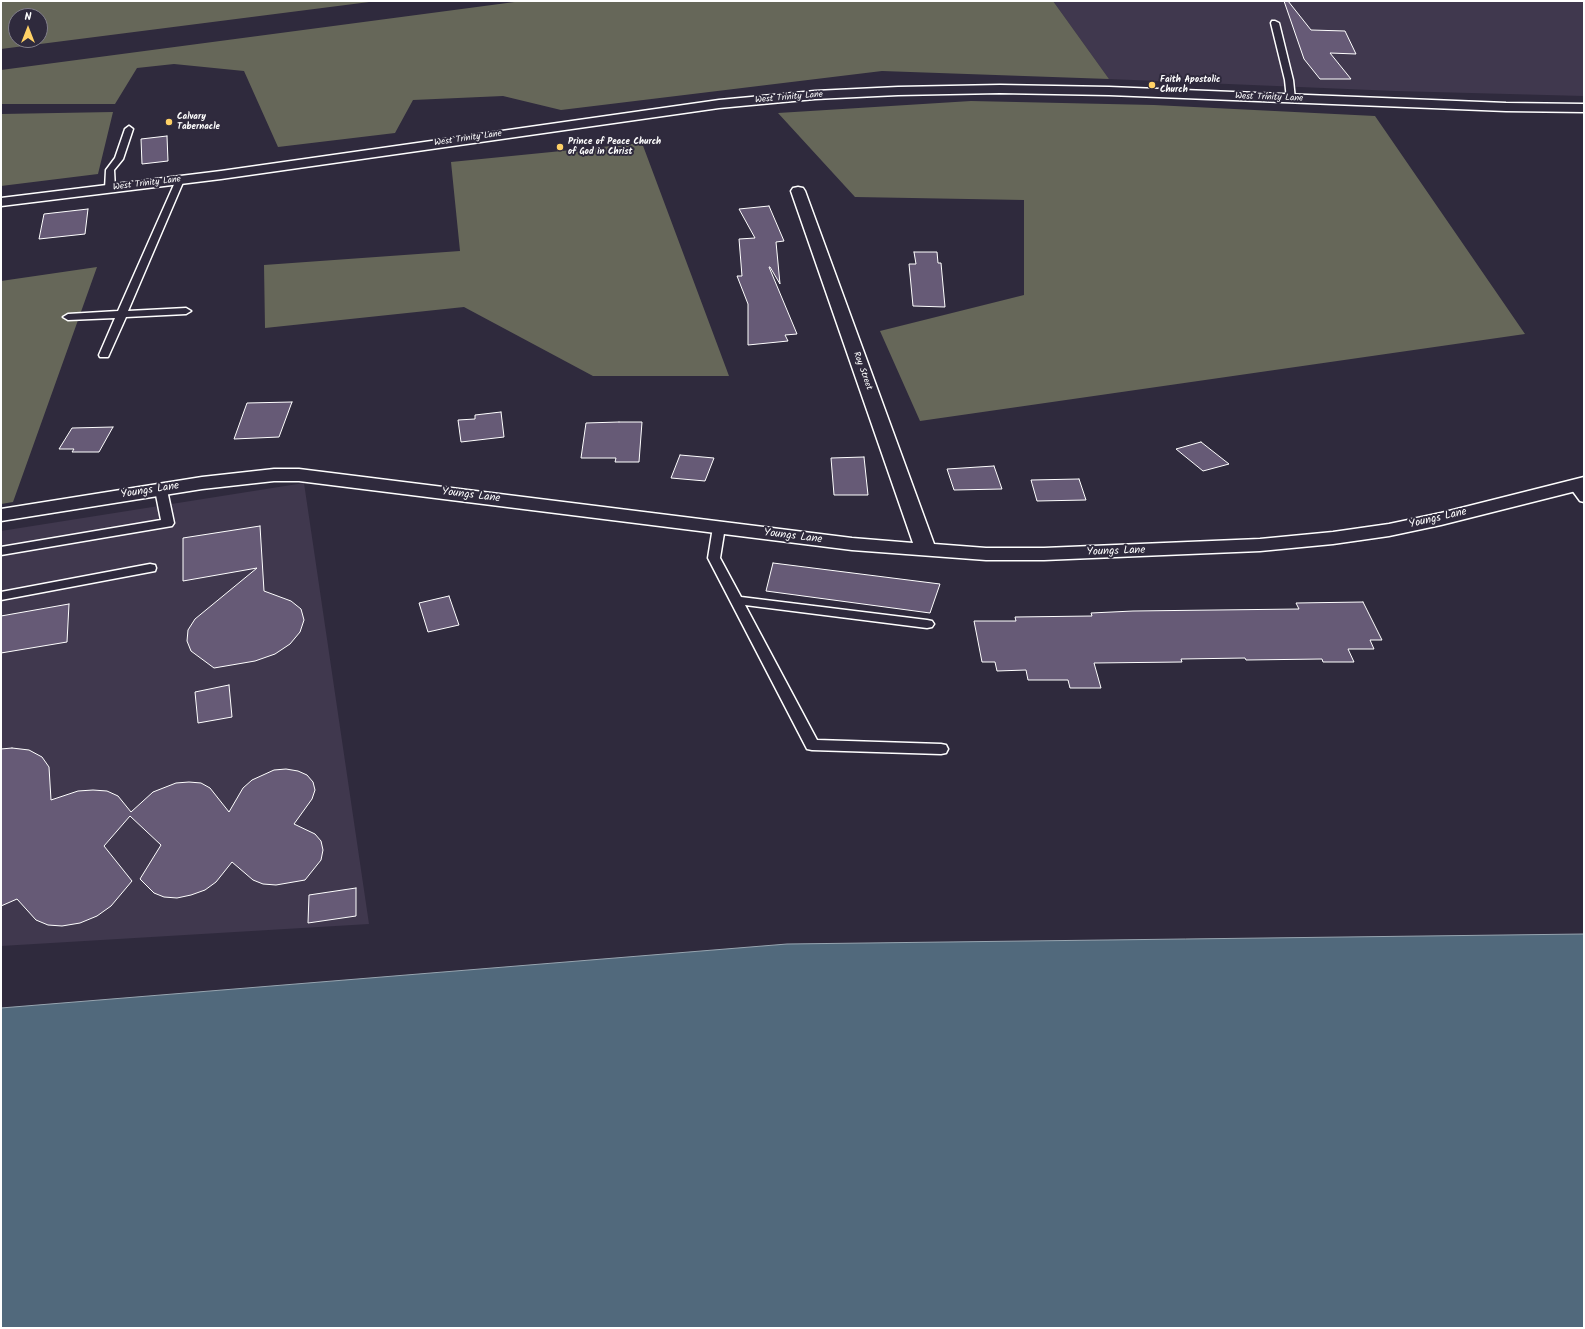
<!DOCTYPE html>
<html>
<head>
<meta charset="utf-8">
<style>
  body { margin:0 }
  #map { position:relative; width:1585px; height:1329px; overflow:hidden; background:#2f2a3d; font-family:Kalam,sans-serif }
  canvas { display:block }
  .frame { position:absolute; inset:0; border:2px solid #fff; pointer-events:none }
  .north { position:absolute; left:8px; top:8px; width:40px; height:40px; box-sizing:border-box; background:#2f2a3d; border:1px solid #827f8b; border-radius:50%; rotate:0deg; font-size:11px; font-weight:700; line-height:16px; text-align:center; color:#fff }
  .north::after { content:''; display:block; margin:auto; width:14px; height:18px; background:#ffd166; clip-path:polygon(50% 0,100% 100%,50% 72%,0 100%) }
</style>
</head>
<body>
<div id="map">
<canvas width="1585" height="1329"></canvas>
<div class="frame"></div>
<div class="north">N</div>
</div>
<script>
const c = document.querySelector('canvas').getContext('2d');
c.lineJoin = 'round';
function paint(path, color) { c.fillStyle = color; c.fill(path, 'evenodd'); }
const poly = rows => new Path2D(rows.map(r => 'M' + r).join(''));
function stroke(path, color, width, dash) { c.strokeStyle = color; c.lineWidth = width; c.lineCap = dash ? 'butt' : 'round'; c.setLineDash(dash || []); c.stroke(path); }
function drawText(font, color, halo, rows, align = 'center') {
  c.font = font + ' Kalam,sans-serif'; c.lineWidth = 4; c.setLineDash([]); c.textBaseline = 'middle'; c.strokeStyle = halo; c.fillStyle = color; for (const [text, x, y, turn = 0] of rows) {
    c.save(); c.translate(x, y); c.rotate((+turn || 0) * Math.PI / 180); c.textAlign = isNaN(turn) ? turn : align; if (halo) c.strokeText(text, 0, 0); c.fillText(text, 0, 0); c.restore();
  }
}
paint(poly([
  [1053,1,1584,1,1584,96,1395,91,1109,79],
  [304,483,369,924,1,946,1,531]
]), '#40384e');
paint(poly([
  [1,1,377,1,1,49],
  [16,16,40,16,40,40,16,40],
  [522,1,1053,1,1109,79,882,71,561,110,503,96,413,100,395,133,278,147,244,71,174,64,137,68,115,104,1,104,1,70],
  [971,101,1154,105,1375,116,1525,334,920,421,880,331,1024,295,1024,200,855,197,778,113],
  [113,112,98,174,1,186,1,114],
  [642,143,729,376,593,376,464,307,265,328,264,265,460,251,451,162],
  [97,267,13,502,1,504,1,281]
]), '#666759');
const water = poly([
  [1584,934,1584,1328,1,1328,1,1008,787,944,1584,934]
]);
paint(water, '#51697c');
stroke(water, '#97a5b0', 1);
const building = poly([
  [1284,1,1288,1,1311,30,1345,31,1356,54,1330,53,1351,79,1320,79,1304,59,1284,1],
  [167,136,168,161,142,164,141,139,167,136],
  [769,206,784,241,776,242,780,284,770,267,769,267,797,334,785,335,788,341,748,345,748,304,737,276,742,276,739,239,755,238,739,209,769,206],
  [88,209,85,234,39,239,44,214,88,209],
  [914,252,937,252,938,263,941,263,945,307,913,306,909,264,916,264,914,252],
  [292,402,279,437,234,439,247,403,292,402],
  [501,412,504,437,461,442,458,420,475,419,475,415,501,412],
  [619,422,642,422,639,462,615,462,616,458,581,458,586,423,619,422],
  [113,427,99,452,72,452,74,449,59,449,72,428,113,427],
  [1201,442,1229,464,1203,471,1176,449,1201,442],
  [680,455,714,458,705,481,671,478,680,455],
  [864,457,868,495,834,495,831,458,864,457],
  [994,466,1002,489,954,490,947,469,994,466],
  [1079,479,1086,500,1037,501,1031,480,1079,479],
  [260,526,264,591,291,601,301,609,304,620,300,632,290,644,275,654,255,661,214,668,191,651,187,641,188,630,195,619,257,568,183,581,183,538,260,526],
  [773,563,940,584,930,613,766,591,773,563],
  [449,596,459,625,428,632,419,603,449,596],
  [1363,602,1382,640,1370,640,1374,649,1348,649,1354,662,1323,662,1322,659,1246,660,1245,658,1181,659,1182,662,1094,663,1101,688,1070,688,1068,680,1028,680,1026,670,997,671,995,662,982,662,974,621,1016,621,1015,617,1092,616,1091,613,1133,611,1299,609,1296,603,1363,602],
  [69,604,67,642,1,653,1,616,69,604],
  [229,685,232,717,198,723,195,692,229,685],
  [12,748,29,750,42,757,49,767,51,800,78,791,93,790,107,791,118,796,131,812,153,792,176,783,189,782,201,783,210,788,229,812,243,788,252,780,274,770,286,769,298,771,307,775,313,782,315,790,312,799,294,824,315,834,321,841,323,850,321,860,305,880,276,885,263,884,253,880,232,862,216,882,205,890,191,895,177,898,164,897,154,893,140,879,161,845,130,816,104,846,132,881,111,906,97,916,80,923,62,926,48,925,36,920,17,899,1,906,1,749,12,748],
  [356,888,356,916,308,923,309,895,356,888]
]);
paint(building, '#665a76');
stroke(building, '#fff', 1);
const service = poly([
  [1272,21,1275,21,1279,23,1293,80,1295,99,1294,101,1288,101,1287,99,1285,80,1271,23,1272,21],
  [129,126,133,129,123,159,114,170,115,189,113,191,107,191,105,189,106,170,115,158,125,129,129,126],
  [180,177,184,180,128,311,186,308,191,311,186,314,126,317,109,355,108,357,100,357,99,355,115,318,68,320,63,317,68,314,118,311,176,180,180,177],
  [1575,482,1579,483,1584,490,1584,502,1580,501,1569,486,1571,483,1575,482],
  [161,486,165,487,167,490,174,523,172,526,1,555,1,547,161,520,155,490,157,487,161,486],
  [719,523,723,524,725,527,720,558,741,597,927,620,932,621,934,624,932,627,927,628,745,605,817,740,941,744,946,745,948,749,946,753,941,754,812,750,807,749,708,558,713,527,715,524,719,523],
  [150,564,155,565,156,568,155,571,1,600,1,592,150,564]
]);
const minor = poly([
  [798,187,803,188,805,191,934,544,986,548,1044,548,1260,539,1333,532,1389,524,1441,513,1584,477,1584,489,1441,525,1389,536,1333,544,1260,551,1044,560,986,560,852,550,299,481,274,481,202,489,1,521,1,509,202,477,274,469,299,469,852,538,913,543,791,191,793,188,798,187]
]);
const secondary = poly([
  [1000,85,1109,87,1506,103,1584,104,1584,112,1506,111,1109,95,1000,93,898,95,815,99,719,108,221,179,1,206,1,198,221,171,719,100,815,91,898,87,1000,85]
]);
stroke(service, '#fff', 3);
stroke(minor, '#fff', 3);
stroke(secondary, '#fff', 3);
paint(service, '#2f2a3d');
paint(minor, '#2f2a3d');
paint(secondary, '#2f2a3d');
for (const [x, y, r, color] of [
  [1152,85,4,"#ffd166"],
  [169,122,4,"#ffd166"],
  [560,147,4,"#ffd166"]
]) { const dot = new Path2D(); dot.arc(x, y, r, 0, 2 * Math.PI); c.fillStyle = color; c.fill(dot); stroke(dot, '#2f2a3d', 1.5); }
drawText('bold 9px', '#fff', '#2f2a3d', [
  ["Faith Apostolic",1160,80],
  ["Church",1160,90],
  ["Calvary",177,117],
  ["Tabernacle",177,127],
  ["Prince of Peace Church",568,142],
  ["of God in Christ",568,152]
], 'left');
drawText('9px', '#fff', '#2f2a3d', [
  ["West Trinity Lane",789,98,-5],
  ["West Trinity Lane",1269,98,2],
  ["West Trinity Lane",468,139,-8],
  ["West Trinity Lane",147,184,-7],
  ["Roy Street",862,371,70]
]);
drawText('11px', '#fff', '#2f2a3d', [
  ["Youngs Lane",150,491,-9],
  ["Youngs Lane",471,496,7],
  ["Youngs Lane",1438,519,-13],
  ["Youngs Lane",793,537,7],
  ["Youngs Lane",1116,552,-2]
]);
</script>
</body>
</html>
